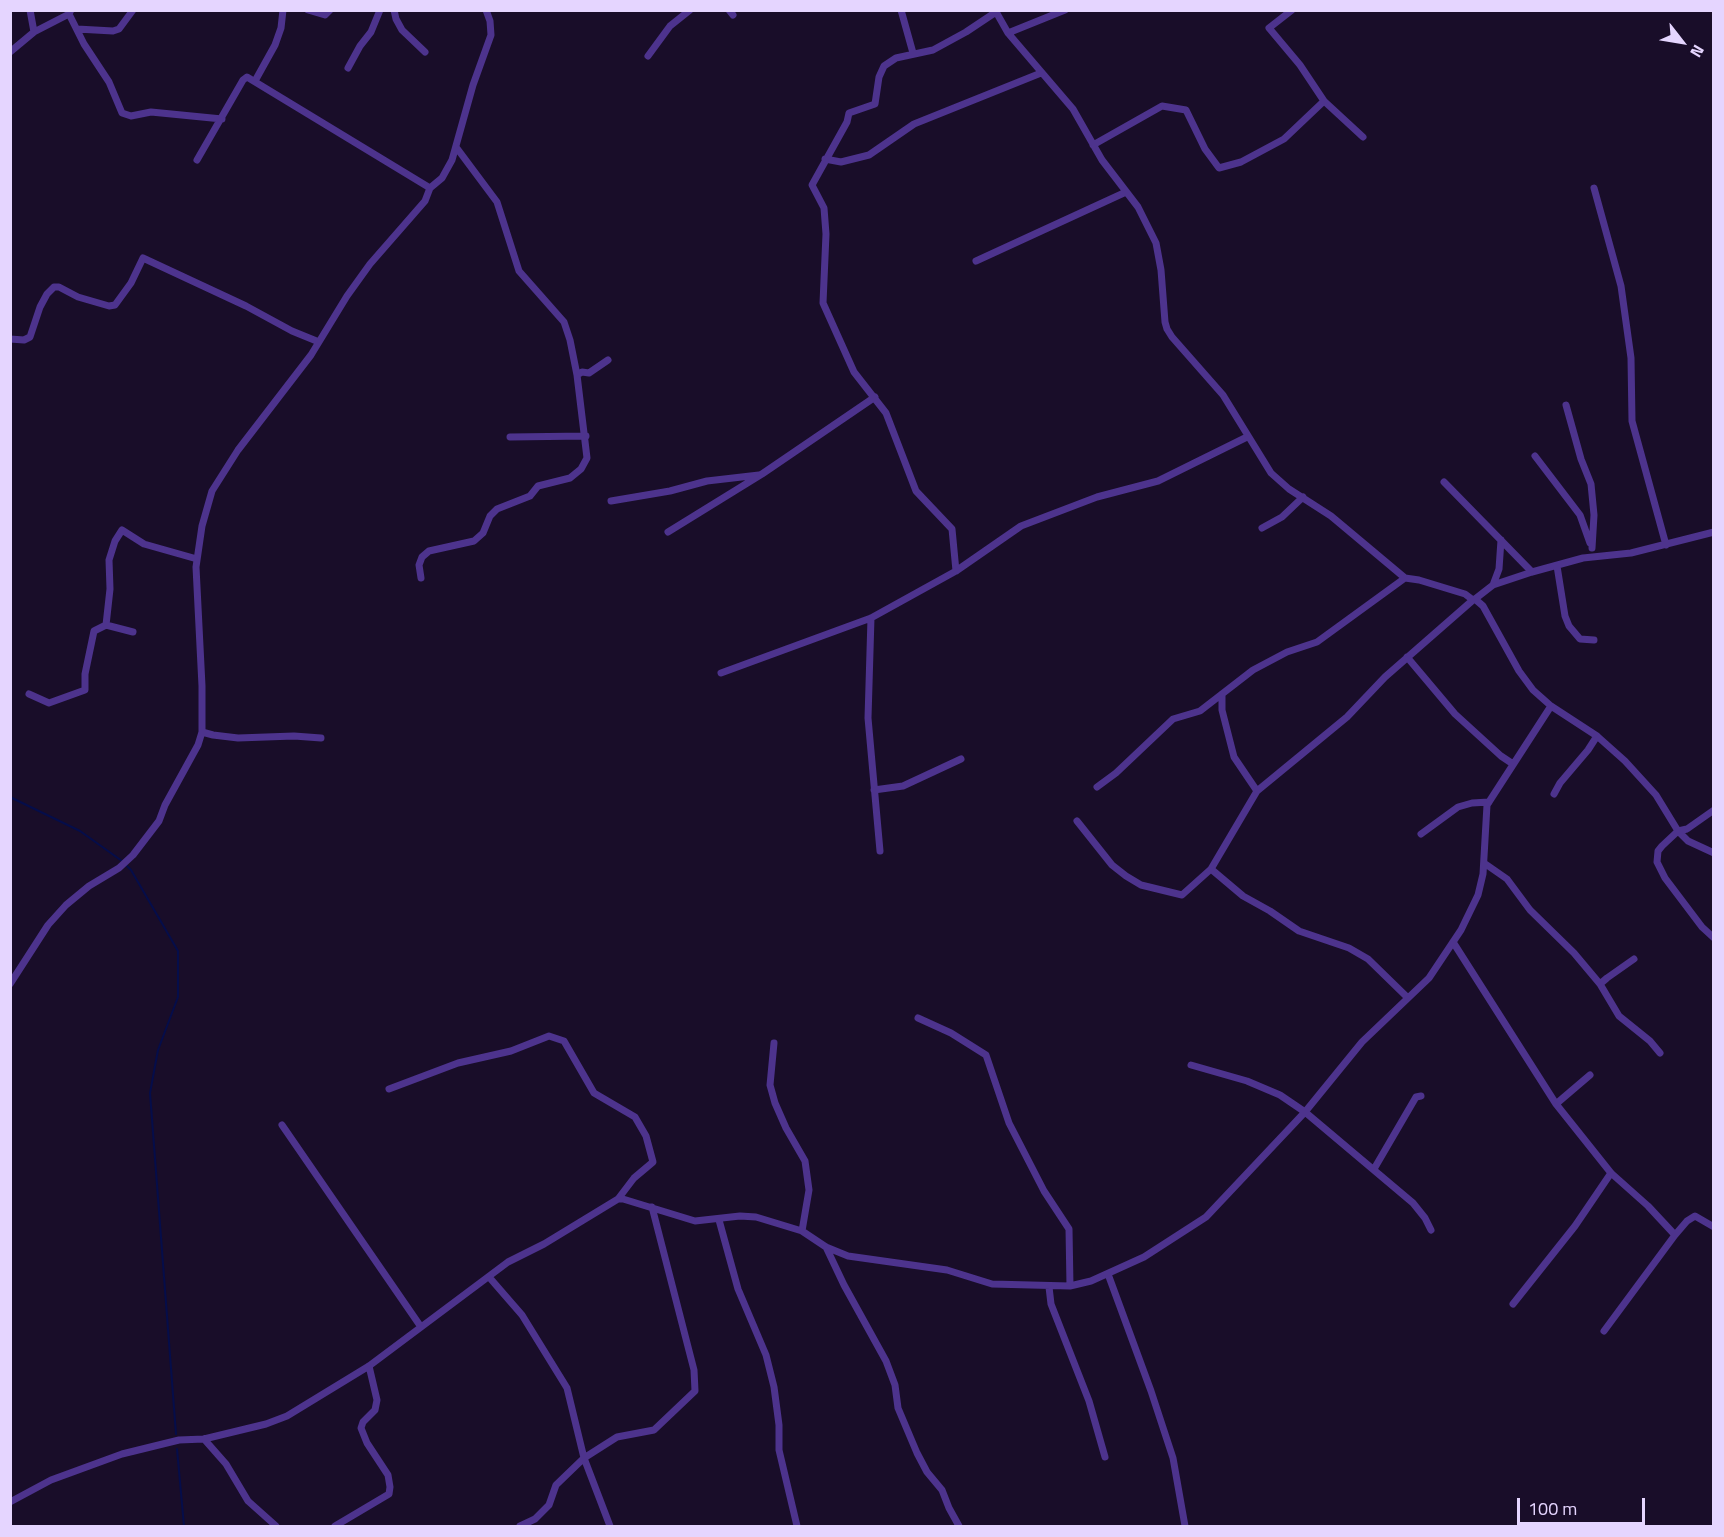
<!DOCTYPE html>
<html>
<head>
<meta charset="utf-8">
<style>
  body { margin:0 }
  #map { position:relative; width:1724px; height:1537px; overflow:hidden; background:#190d29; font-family:"Titillium Web",sans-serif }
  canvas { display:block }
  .frame { position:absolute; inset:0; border:12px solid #e5d5ff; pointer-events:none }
  .north { position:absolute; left:1652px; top:12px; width:60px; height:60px; -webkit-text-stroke:4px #190d29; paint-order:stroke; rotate:121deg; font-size:16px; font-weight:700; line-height:24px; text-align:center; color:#e5d5ff }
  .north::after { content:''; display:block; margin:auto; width:21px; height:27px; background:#e5d5ff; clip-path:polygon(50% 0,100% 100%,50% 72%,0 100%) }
  .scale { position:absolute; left:1517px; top:1498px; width:128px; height:27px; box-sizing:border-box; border:3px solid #e5d5ff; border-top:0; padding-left:8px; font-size:18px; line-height:21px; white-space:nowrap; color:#e5d5ff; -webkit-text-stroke:4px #190d29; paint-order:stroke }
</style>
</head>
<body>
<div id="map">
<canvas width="1724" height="1537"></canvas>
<div class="frame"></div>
<div class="north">N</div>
<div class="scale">100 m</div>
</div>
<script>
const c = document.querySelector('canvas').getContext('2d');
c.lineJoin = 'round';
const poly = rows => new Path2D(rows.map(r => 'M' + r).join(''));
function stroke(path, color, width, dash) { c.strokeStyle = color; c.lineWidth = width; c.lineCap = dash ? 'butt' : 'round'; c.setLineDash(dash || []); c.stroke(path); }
stroke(poly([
  [10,797,80,831,122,861],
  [126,865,131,870,178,951,178,997,158,1050,150,1093,176,1434],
  [177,1449,184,1526]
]), '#050d4a', 2);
stroke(poly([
  [71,10,69,14,84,44,109,82,122,113,131,116,151,112,222,119],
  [308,10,325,15,330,10],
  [394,10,396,19,402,30,425,52],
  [729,10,733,15],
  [901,10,913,53],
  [995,10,1008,33,1073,109,1102,160,1138,207,1156,243,1161,270,1165,322,1167,329,1172,337,1223,395,1271,473,1289,489,1331,516,1405,578,1419,580,1465,594,1473,600,1475,599,1483,606,1519,671,1533,690,1551,706,1597,736,1625,761,1656,795,1678,831,1688,841,1714,853],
  [1292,10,1269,28,1300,65,1324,101,1363,137],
  [77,29,113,31,119,29,133,10],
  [34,32,69,14],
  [1008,33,1065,10],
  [10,52,34,32,30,10],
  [648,56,670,26,690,10],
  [348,68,360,46,371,32,380,10],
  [255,81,275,45,281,28,283,10],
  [1093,145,1162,106,1186,110,1205,149,1219,168,1241,162,1284,139,1324,101],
  [456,147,497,202,519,271,564,322,570,340,577,375,582,372,589,373,608,360],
  [825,159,841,162,869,155,914,124,1041,73],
  [197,160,243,80,247,77,430,188],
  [1594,188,1621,286,1631,358,1632,421,1666,545],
  [976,261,1126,192],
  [10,339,24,340,30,337,40,307,47,294,54,287,59,287,78,297,109,306,115,305,131,283,143,258,246,306,292,331,319,342],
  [1566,405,1581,459,1591,484,1594,515,1592,548],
  [510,437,586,436],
  [1535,456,1580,515,1590,543],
  [1444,482,1532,572],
  [611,501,670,491,707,481,759,475],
  [1262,528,1282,517,1303,497],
  [668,532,762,474,875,397],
  [1557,566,1565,616,1569,626,1580,639,1594,640],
  [956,571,952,529,916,491,886,413,854,372,823,303,826,234,824,208,812,185,847,122,849,113,875,104,879,77,884,66,896,58,933,50,966,32,996,12],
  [421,578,419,565,422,557,429,551,474,541,483,533,490,516,497,509,530,496,538,486,570,478,581,469,587,458,577,375],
  [1493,585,1499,569,1501,540],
  [1475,599,1493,585,1532,572,1583,558,1631,553,1714,532],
  [871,618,868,718,880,851],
  [133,632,106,625,110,589,109,560,115,541,122,530,144,544,197,559],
  [1407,657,1455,714,1501,756,1513,764],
  [721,673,871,618,956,571,1021,526,1097,497,1158,481,1247,437],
  [29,694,49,703,85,690,85,674,94,631,106,625],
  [1222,694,1222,710,1234,757,1257,791],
  [202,732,213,735,238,738,294,736,321,738],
  [1097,787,1116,773,1173,719,1200,711,1253,670,1287,652,1317,642,1405,578],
  [874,790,903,786,961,759],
  [1554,794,1560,783,1588,750,1597,736],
  [1714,810,1687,829,1678,831,1662,846,1658,851,1657,862,1665,878,1702,927,1714,938],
  [1077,821,1112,865,1126,876,1141,885,1182,895,1211,869,1257,791,1347,717,1385,677,1473,600],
  [1421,834,1458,807,1472,803,1489,802],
  [1484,863,1507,879,1530,910,1574,953,1600,984],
  [1211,869,1243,896,1270,911,1299,931,1349,948,1368,959,1408,998],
  [1453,942,1556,1104,1611,1173,1648,1206,1675,1235,1604,1331],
  [1634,959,1607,978,1600,984,1619,1016,1650,1041,1660,1053],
  [10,984,48,925,66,905,89,886,119,868,133,855,159,821,165,805,198,745,202,732,202,686,196,567,202,526,212,491,238,450,311,355,347,296,370,264,425,201,430,188,442,178,452,160,473,85,491,35,490,21,486,10],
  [918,1018,951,1033,986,1055,1009,1123,1044,1191,1069,1229,1070,1286],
  [774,1043,770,1085,775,1103,786,1128,805,1161,809,1190,802,1231],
  [1191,1065,1247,1081,1280,1095,1305,1112,1413,1203,1425,1218,1431,1230],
  [389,1089,458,1063,511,1051,549,1036,564,1041,594,1093,635,1117,646,1136,653,1162,634,1178,618,1199],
  [1556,1104,1590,1075],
  [282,1125,421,1327],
  [1374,1169,1416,1097,1421,1096],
  [719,1220,738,1289,766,1355,774,1387,779,1425,779,1450,797,1526],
  [1675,1235,1687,1221,1695,1216,1714,1227],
  [826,1247,844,1285,886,1361,895,1385,898,1408,917,1453,927,1472,942,1490,949,1508,959,1526],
  [1108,1274,1151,1391,1173,1458,1185,1526],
  [489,1277,522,1315,567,1388,584,1458,610,1526],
  [1049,1287,1051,1304,1089,1401,1105,1457],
  [1513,1304,1575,1226,1611,1173],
  [204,1439,226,1464,248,1501,276,1526],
  [10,1502,51,1480,122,1454,179,1440,204,1439,266,1424,287,1416,369,1366,508,1262,544,1244,618,1199,623,1199,695,1221,740,1216,756,1217,802,1231,826,1247,848,1256,947,1270,992,1284,1070,1286,1091,1281,1144,1257,1206,1217,1305,1112,1362,1042,1429,978,1461,930,1478,895,1483,874,1487,805,1551,706],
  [335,1526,389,1494,390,1487,388,1475,367,1443,361,1428,363,1422,375,1410,377,1400,369,1366],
  [520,1526,535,1519,549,1505,556,1485,584,1458,617,1437,654,1430,695,1391,694,1370,652,1207]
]), '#4d338d', 7);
</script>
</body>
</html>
